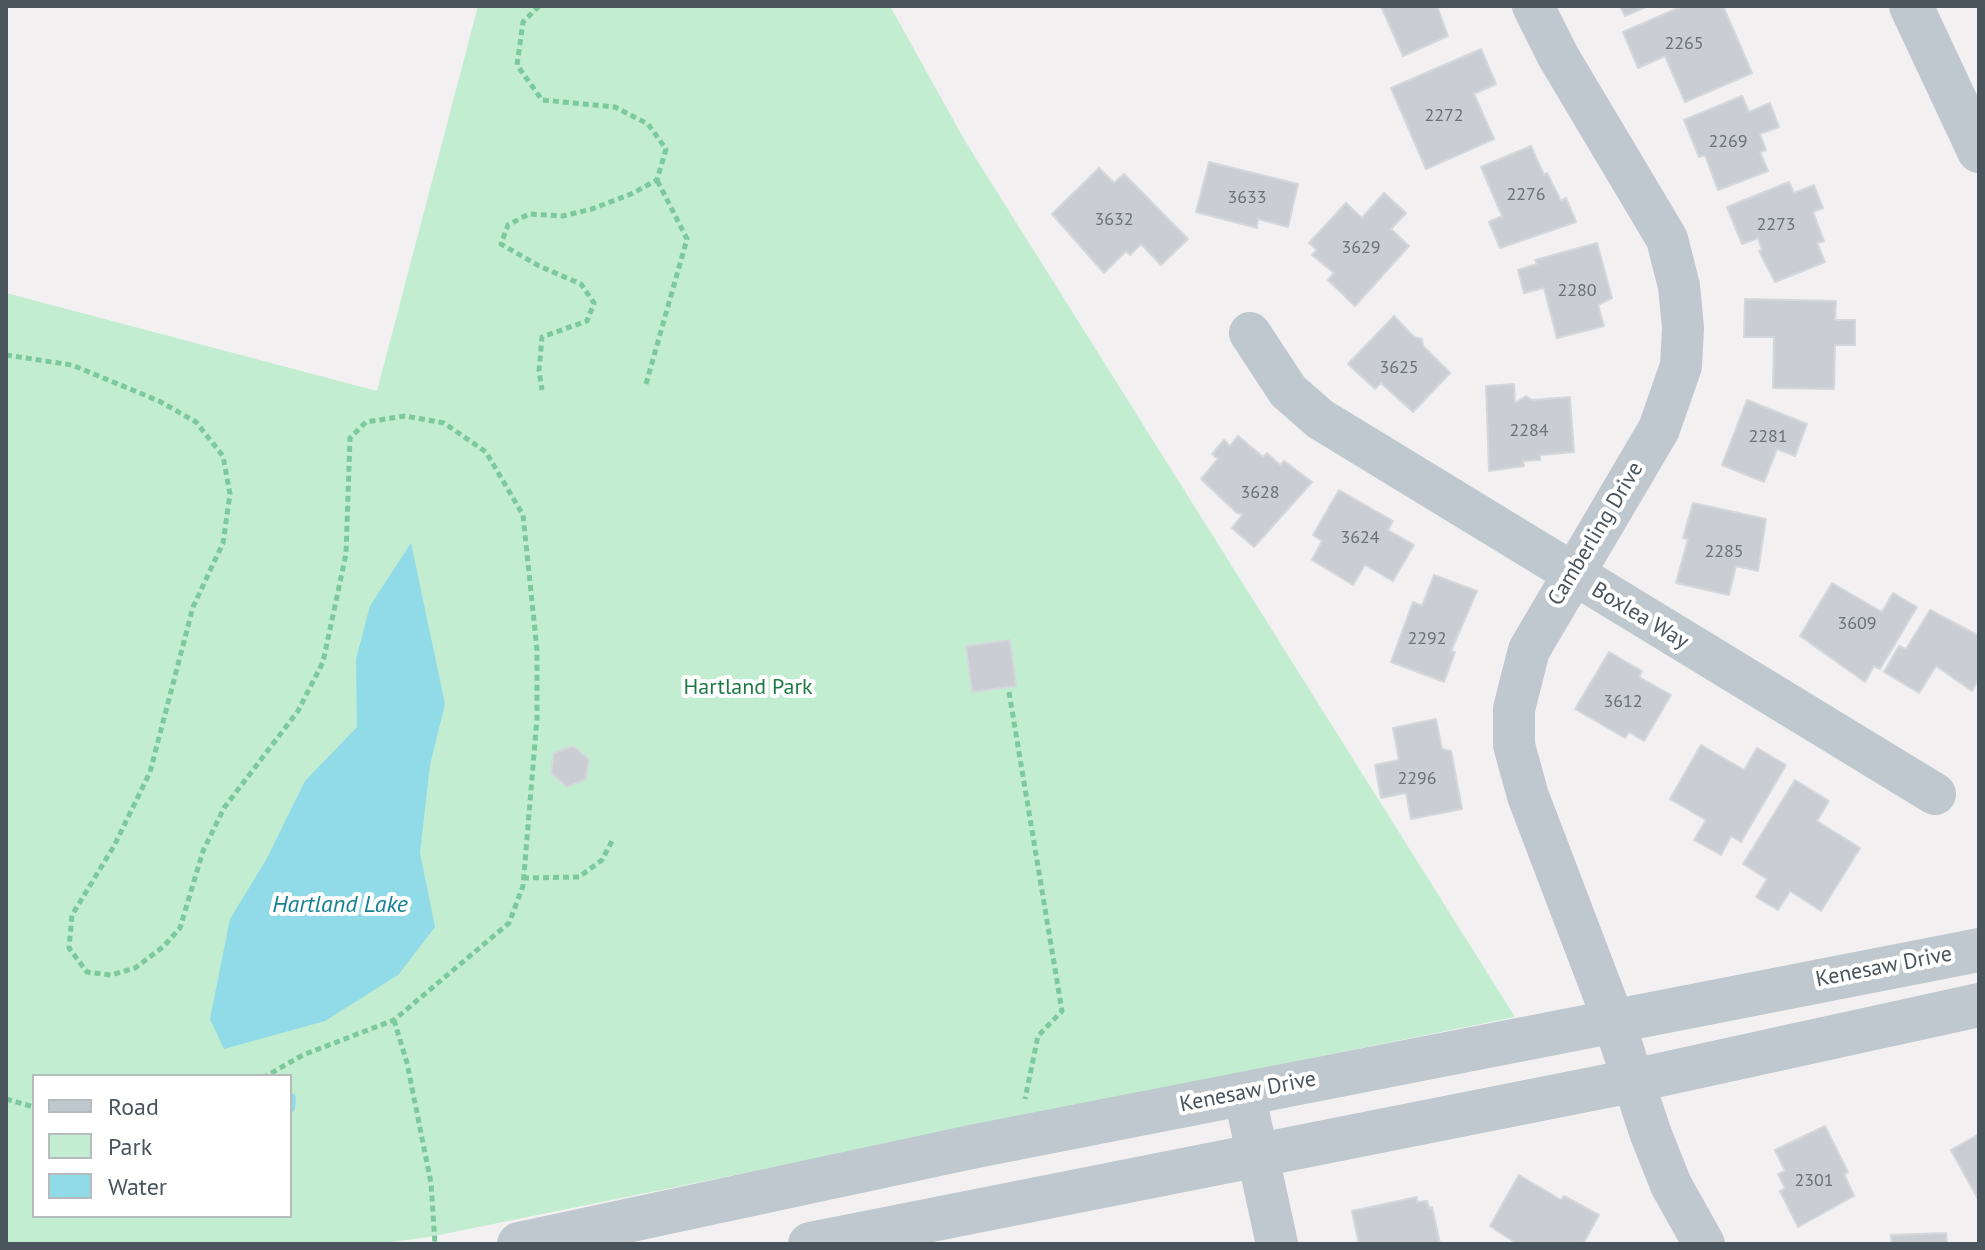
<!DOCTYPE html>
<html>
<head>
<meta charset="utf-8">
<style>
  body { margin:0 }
  #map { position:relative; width:1985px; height:1250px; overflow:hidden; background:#f2f0f0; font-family:"PT Sans",sans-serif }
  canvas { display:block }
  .frame { position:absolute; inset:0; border:8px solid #49545c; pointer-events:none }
  .legend { position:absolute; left:32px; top:1074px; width:260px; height:144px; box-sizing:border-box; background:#fff; border:2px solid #b6bbbe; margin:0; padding:10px 14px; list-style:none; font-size:24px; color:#49545c }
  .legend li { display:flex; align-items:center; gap:16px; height:40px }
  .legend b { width:40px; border:2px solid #b6bbbe }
</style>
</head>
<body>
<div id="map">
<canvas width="1985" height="1250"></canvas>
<div class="frame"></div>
<ul class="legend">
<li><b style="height:10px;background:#bfc8ce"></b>Road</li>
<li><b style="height:22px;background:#c2edd0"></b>Park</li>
<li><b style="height:22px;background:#91dae7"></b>Water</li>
</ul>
</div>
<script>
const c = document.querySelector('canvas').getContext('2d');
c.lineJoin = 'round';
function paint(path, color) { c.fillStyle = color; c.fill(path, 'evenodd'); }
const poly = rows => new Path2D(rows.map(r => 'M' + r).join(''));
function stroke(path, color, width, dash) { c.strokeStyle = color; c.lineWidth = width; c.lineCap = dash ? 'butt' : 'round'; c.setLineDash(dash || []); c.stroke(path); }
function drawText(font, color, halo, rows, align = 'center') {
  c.font = font + ' "PT Sans",sans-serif'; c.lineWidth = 8; c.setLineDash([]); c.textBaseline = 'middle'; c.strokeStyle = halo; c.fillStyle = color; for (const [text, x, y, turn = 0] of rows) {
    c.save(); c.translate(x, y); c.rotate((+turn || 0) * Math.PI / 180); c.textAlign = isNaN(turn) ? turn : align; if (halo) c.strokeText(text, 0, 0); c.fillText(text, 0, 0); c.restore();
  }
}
paint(poly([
  [478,6,890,6,965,141,1515,1017,429,1237,376,1244,6,1244,6,293,377,391],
  [34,1076,290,1076,290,1216,34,1216]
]), '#c2edd0');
paint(poly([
  [411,543,445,704,430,765,420,853,435,927,398,975,325,1021,224,1049,210,1019,230,919,266,860,305,781,357,727,356,659,370,606]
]), '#91dae7');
stroke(poly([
  [290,1108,291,1098]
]), '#91dae7', 10);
const building = poly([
  [1381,6,1437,6,1448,36,1403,56,1381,6],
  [1620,6,1648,6,1625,16,1620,6],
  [1683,6,1723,6,1752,73,1685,102,1665,56,1638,68,1623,32,1683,6],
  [1481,49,1496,84,1474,94,1494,139,1426,169,1391,88,1481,49],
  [1742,96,1749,112,1770,103,1779,127,1760,134,1766,150,1760,152,1768,171,1718,190,1705,155,1699,157,1684,120,1742,96],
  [1531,146,1544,175,1547,173,1561,201,1566,198,1576,222,1500,248,1489,222,1502,216,1481,167,1531,146],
  [1209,162,1298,184,1288,227,1258,219,1257,228,1196,212,1209,162],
  [1099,168,1114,183,1124,174,1188,239,1161,265,1141,244,1130,255,1126,251,1104,273,1052,214,1099,168],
  [1789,182,1794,193,1814,185,1823,208,1813,212,1824,241,1817,243,1825,262,1775,282,1759,251,1762,250,1758,238,1742,244,1727,207,1789,182],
  [1384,193,1406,213,1391,229,1409,246,1355,306,1328,280,1334,273,1312,255,1317,250,1309,243,1346,203,1362,218,1384,193],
  [1597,243,1612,298,1598,305,1604,326,1557,338,1544,288,1524,293,1518,270,1537,264,1535,260,1597,243],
  [1745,299,1836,301,1835,320,1855,320,1855,345,1835,345,1834,389,1773,388,1774,337,1744,337,1745,299],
  [1394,316,1414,337,1422,339,1423,346,1450,373,1413,412,1381,383,1375,389,1348,364,1394,316],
  [1514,384,1515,403,1526,396,1532,400,1570,397,1574,452,1540,455,1540,460,1523,461,1524,466,1489,471,1486,386,1514,384],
  [1747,400,1807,424,1795,456,1777,449,1764,482,1722,465,1747,400],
  [1238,436,1263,457,1267,453,1280,465,1284,461,1312,482,1254,547,1232,528,1243,514,1237,513,1201,479,1218,459,1212,454,1224,440,1230,446,1238,436],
  [1339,490,1393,521,1388,530,1414,545,1393,581,1365,565,1353,585,1312,560,1322,541,1313,535,1339,490],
  [1693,503,1766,519,1758,571,1736,566,1729,595,1676,583,1688,539,1683,538,1693,503],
  [1434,575,1477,591,1451,651,1455,652,1444,682,1391,662,1413,602,1422,606,1434,575],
  [1832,583,1882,612,1893,593,1917,607,1880,669,1874,666,1865,682,1800,636,1832,583],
  [1930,610,1979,636,1979,679,1972,691,1936,666,1919,693,1884,672,1899,646,1906,649,1930,610],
  [1010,640,1016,686,972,692,966,646,1010,640],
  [1609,652,1642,671,1639,677,1671,695,1644,741,1629,732,1625,738,1575,709,1609,652],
  [1436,719,1442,749,1451,751,1462,809,1411,819,1406,793,1381,798,1375,765,1399,760,1393,728,1436,719],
  [1701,745,1744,770,1757,748,1786,765,1741,842,1731,836,1721,855,1694,840,1706,820,1670,799,1701,745],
  [573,746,589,759,586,779,567,787,551,773,554,753,573,746],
  [1795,780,1829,801,1817,821,1860,848,1821,911,1790,891,1778,910,1756,897,1767,879,1743,864,1795,780],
  [1825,1126,1848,1172,1844,1174,1854,1196,1798,1227,1780,1191,1785,1188,1778,1174,1785,1171,1775,1150,1825,1126],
  [1979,1134,1979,1201,1951,1150,1979,1134],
  [1519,1175,1561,1200,1564,1196,1599,1215,1583,1244,1517,1244,1490,1226,1519,1175],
  [1417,1197,1417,1202,1427,1201,1429,1208,1432,1207,1440,1244,1359,1244,1352,1211,1417,1197],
  [1946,1233,1947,1244,1892,1244,1891,1235,1946,1233]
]);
paint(building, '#cacdd2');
stroke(building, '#d4d7db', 2);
stroke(poly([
  [539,6,523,22,517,65,542,100,615,107,648,124,666,149,657,180,631,194,592,209,563,216,529,214,508,225,501,244,539,266,581,284,594,303,587,321,542,337,539,371,542,390],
  [6,355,72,365,159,401,196,422,223,456,230,494,223,543,193,607,150,772,114,846,72,915,69,948,87,972,111,975,135,968,163,947,180,928,203,851,224,808,298,711,323,662,346,554,350,438,366,422,405,416,444,423,486,452,523,515,537,650,537,718,523,886,509,923,394,1020,303,1055,266,1076],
  [646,384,687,239,657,180],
  [1009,692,1062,1011,1038,1036,1025,1099],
  [523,878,579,877,602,860,613,839],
  [394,1020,407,1063,431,1183,435,1244],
  [6,1099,34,1107]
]), '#7cc99e', 5, [6, 4]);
stroke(poly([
  [1533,6,1558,56,1667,239,1679,286,1683,328,1681,366,1659,429,1529,650,1514,709,1514,745,1528,796,1613,1019,1650,1132,1671,1185,1704,1244],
  [1250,333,1288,391,1320,419,1935,794],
  [1244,1093,1277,1244]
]), '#bfc8ce', 42);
stroke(poly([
  [1911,6,1979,151],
  [519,1244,976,1146,1979,950],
  [810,1244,1632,1081,1979,1005]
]), '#bfc8ce', 44);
drawText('18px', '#69727a', null, [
  ["2265",1684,44],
  ["2272",1444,116],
  ["2269",1728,142],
  ["2276",1526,195],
  ["3633",1247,198],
  ["3632",1114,220],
  ["2273",1776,225],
  ["3629",1361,248],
  ["2280",1577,291],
  ["3625",1399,368],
  ["2284",1529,431],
  ["2281",1768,437],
  ["3628",1260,493],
  ["3624",1360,538],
  ["2285",1724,552],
  ["3609",1857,624],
  ["2292",1427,639],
  ["3612",1623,702],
  ["2296",1417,779],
  ["2301",1814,1181]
]);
drawText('22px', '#49545c', '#fff', [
  ["Camberling Drive",1596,534,-59],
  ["Boxlea Way",1640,616,31],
  ["Kenesaw Drive",1884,967,-11],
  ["Kenesaw Drive",1248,1092,-11]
]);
drawText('22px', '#1d7a46', '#fff', [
  ["Hartland Park",748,688]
]);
drawText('italic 24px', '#158294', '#fff', [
  ["Hartland Lake",340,905]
]);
</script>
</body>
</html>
